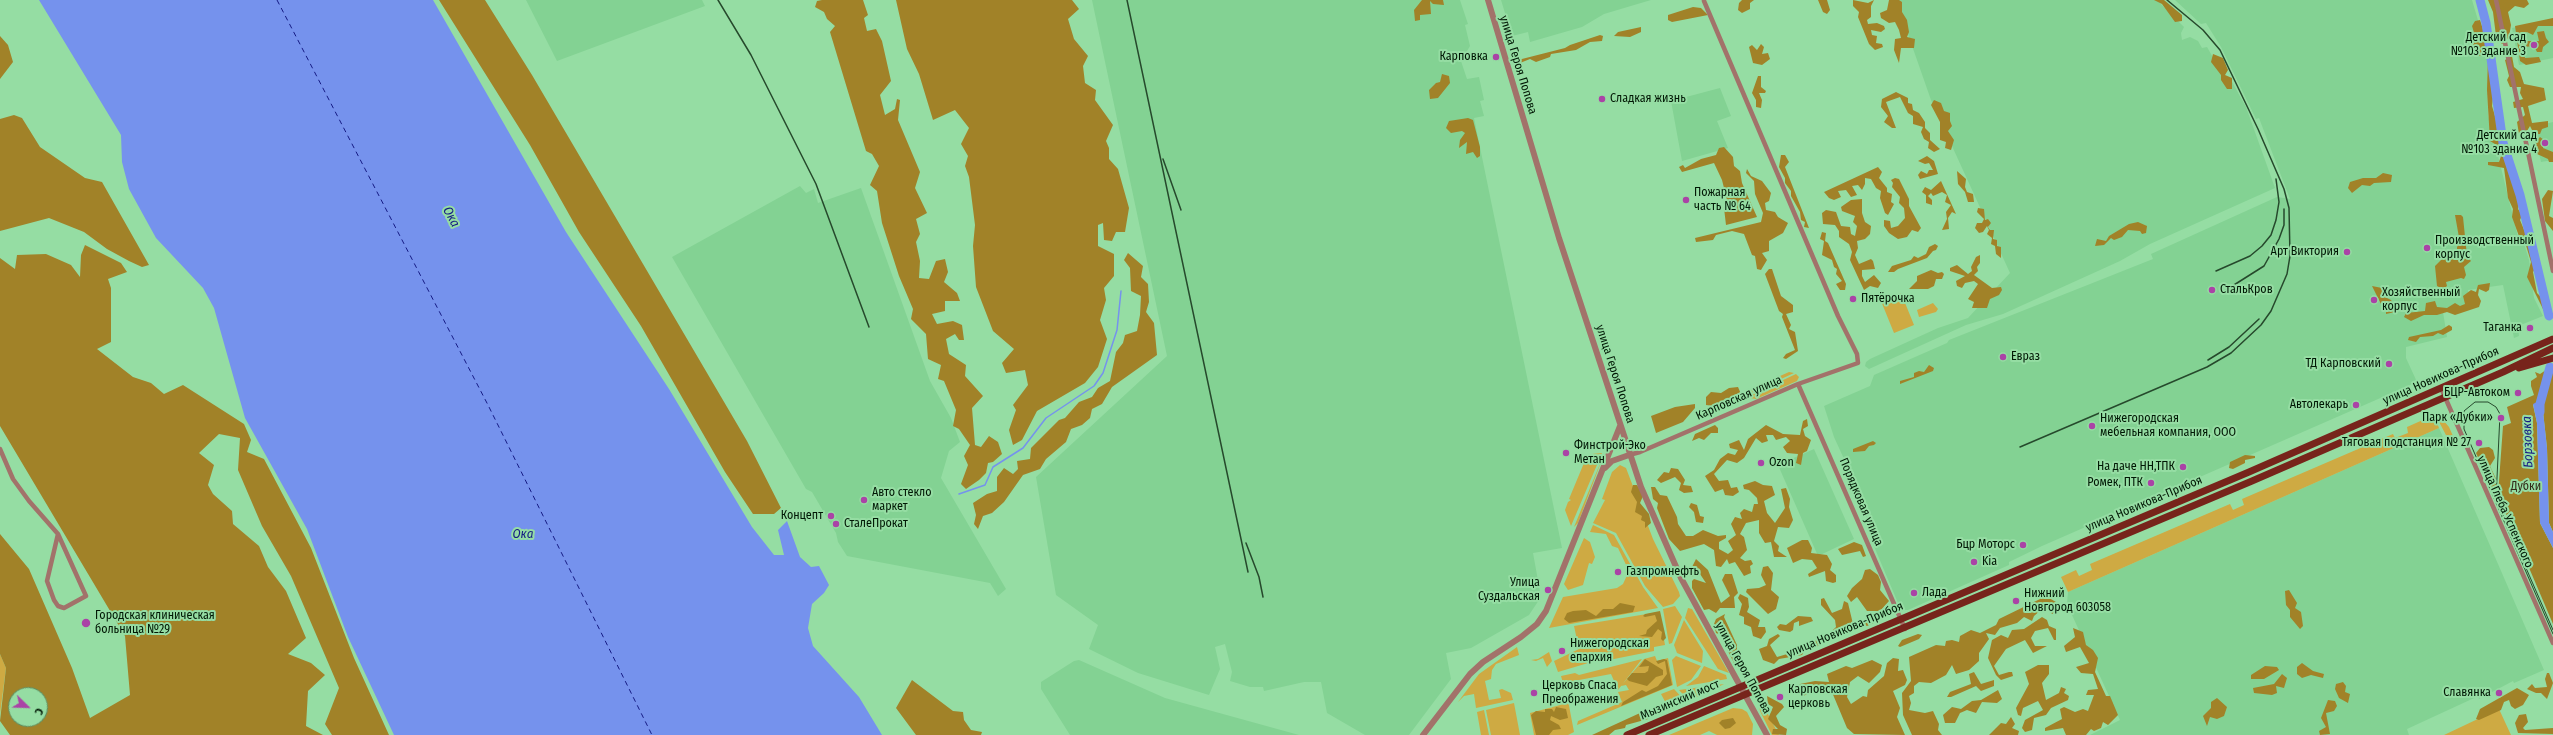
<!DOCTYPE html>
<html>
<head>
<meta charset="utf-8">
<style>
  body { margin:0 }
  #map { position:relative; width:2553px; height:735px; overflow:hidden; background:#95dda3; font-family:"Fira Sans Condensed",sans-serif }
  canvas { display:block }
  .north { position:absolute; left:8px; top:687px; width:40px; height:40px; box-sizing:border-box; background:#95dda3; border:1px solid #598e63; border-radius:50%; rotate:113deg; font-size:11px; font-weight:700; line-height:16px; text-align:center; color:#001704 }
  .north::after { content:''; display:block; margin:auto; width:14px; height:18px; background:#aa43a6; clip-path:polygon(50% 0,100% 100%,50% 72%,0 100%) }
</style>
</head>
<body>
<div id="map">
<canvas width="2553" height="735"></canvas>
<div class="north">С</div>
</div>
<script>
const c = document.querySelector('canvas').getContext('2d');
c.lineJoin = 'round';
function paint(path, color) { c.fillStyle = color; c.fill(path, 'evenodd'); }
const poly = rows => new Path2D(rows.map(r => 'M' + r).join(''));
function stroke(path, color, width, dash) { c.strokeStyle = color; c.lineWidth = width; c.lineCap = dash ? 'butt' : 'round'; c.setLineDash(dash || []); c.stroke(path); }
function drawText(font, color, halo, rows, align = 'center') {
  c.font = font + ' "Fira Sans Condensed",sans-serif'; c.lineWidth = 4; c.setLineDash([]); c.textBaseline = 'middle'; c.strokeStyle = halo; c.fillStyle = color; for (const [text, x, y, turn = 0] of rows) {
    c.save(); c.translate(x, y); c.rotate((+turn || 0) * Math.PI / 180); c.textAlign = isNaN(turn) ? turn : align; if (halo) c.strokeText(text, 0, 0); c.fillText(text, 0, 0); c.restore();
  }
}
paint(poly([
  [526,0,702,0,705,6,557,61],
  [1092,0,1460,0,1468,24,1465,25,1470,46,1461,61,1467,79,1479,77,1484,100,1480,101,1484,116,1474,118,1562,548,1533,553,1541,597,1529,615,1471,648,1446,653,1451,679,1409,735,1365,735,1327,713,1321,682,1304,682,1264,691,1263,687,1250,687,1230,681,1232,672,1225,644,1215,647,1220,669,1209,695,1138,673,1089,649,1098,625,1056,595,1036,477,1167,356],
  [1501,0,1651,0,1604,14,1582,27,1530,42,1528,32,1512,36],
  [1896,0,2157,0,2184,27,2181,33,2182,40,2190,37,2198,41,2202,48,2207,47,2227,82,2231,80,2246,107,2275,188,2150,244,2120,261,2003,314,1966,325,1869,369,1865,366,1866,362,1870,359,1938,328,1968,318,2010,273,1931,100],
  [2175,0,2472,0,2487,51,2488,115,2519,241,2523,240,2529,260,2534,298,2543,316,2518,326,2519,336,2514,338,2503,285,2468,290,2471,305,2443,312,2447,337,2406,347,2406,358,2417,382,2042,546,2009,562,2009,565,1908,610,1901,610,1873,544,1872,532,1866,517,1866,507,1834,437,1824,406,1870,386,1874,375,1947,343,1949,340,2153,259,2151,254,2277,197,2290,199,2259,118,2256,119,2221,47,2206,23,2201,24],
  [2553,19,2553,58,2519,65,2512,28],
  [1720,88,1731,116,1717,121,1728,148,1682,161,1671,101],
  [2553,122,2553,160,2541,162,2533,127],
  [800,186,806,193,814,189,818,203,861,188,930,381,951,418,960,442,949,451,941,478,1006,589,998,596,990,583,847,556,838,542,836,533,812,492,806,489,672,257],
  [2439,428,2544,670,2514,683,2513,681,2479,699,2478,697,2472,699,2407,729,2409,735,2090,735,2120,720,2067,604,2068,592],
  [1814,449,1854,539,1818,556,1778,465],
  [1079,660,1165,698,1299,735,1070,735,1041,689,1041,682,1074,661]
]), '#83d293');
paint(poly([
  [1901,293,1914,325,1894,333,1881,301],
  [1933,303,1938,309,1936,312,1919,317,1917,310],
  [1789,372,1794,373,1749,394,1751,389],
  [1796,374,1799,377,1797,381,1756,399,1750,398,1749,396],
  [2437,413,2449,427,2453,436,2448,439,2435,414],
  [2434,415,2439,428,2068,592,2061,577,2076,570,2079,576,2092,570,2090,564,2230,504,2233,510,2244,505,2242,499,2393,434,2395,438,2408,433,2407,427],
  [1602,453,1571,526,1565,510,1568,502,1571,500,1569,499,1584,463,1592,454],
  [1604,454,1578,523,1574,527],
  [1620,465,1626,468,1653,539,1679,592,1680,596,1673,604,1663,607,1645,586,1616,533,1593,523,1605,500,1602,499,1612,472],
  [1593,525,1614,535,1643,587,1658,608,1549,628,1563,597,1617,588,1623,584,1629,571,1618,548,1612,546,1606,534,1590,532],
  [1584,538,1590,542,1595,557,1592,564,1589,563,1583,585,1568,590,1564,584],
  [1675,606,1682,617,1672,643,1669,644,1663,609],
  [1688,608,1692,609,1729,673,1718,669,1685,618],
  [1659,612,1665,645,1654,647,1654,651,1609,660,1605,658,1558,672,1554,661,1579,649,1574,626],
  [1684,620,1703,651,1702,663,1677,653,1674,645],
  [1517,647,1519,655,1496,664,1492,670,1491,679,1485,681,1489,700,1501,698,1499,690,1502,689,1511,693,1513,700,1476,708,1474,694,1464,696,1458,702,1479,674],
  [1549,652,1552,661,1547,667,1543,658,1536,661,1531,660,1538,659],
  [0,654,6,668,0,714],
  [1655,656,1657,661,1668,658,1673,685,1577,725,1578,721,1622,702,1618,692,1629,690,1626,685,1621,686,1644,659],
  [1676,656,1701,666,1691,680,1677,687,1672,660],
  [1642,659,1618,690,1611,674,1563,683,1561,676,1575,673,1579,675],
  [1704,666,1726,675,1727,679,1686,686,1698,677],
  [1724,684,1689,701,1679,690],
  [1674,689,1686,702,1669,709,1661,694],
  [1562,695,1567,695,1574,732,1568,735,1534,735,1530,713,1564,704],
  [1761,701,1779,735,1772,735,1760,711,1759,703],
  [1514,703,1520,735,1491,735,1486,710],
  [1733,708,1742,709,1747,712,1753,724,1752,735,1717,735,1709,731,1700,735,1669,735],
  [2499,709,2511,735,2444,735],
  [1484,710,1489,735,1481,735,1477,712]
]), '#ceaa43');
paint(poly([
  [439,0,485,0,532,75,747,441,781,508,774,514,753,514,725,472,641,326,579,232,530,145],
  [822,0,863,0,868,15,864,18,867,31,876,29,882,41,891,81,880,95,885,115,895,109,897,99,900,100,898,120,920,172,915,188,927,213,916,219,920,234,916,242,920,261,919,278,929,279,936,261,945,259,948,272,944,282,957,293,960,301,945,301,945,311,932,314,937,324,953,321,962,325,964,340,959,340,955,334,946,339,949,354,966,365,965,376,983,396,972,408,975,445,981,447,989,436,998,442,1002,454,993,462,988,463,986,473,979,480,966,489,961,484,968,465,964,456,970,445,959,429,953,426,956,410,944,381,938,379,941,365,928,359,926,334,911,319,913,309,899,276,882,223,877,191,870,185,879,166,872,154,866,151,830,32,835,26,827,19,824,12,815,7,817,1],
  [896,0,1072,0,1079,9,1068,19,1074,39,1088,56,1083,66,1085,83,1096,90,1095,100,1113,125,1106,141,1109,148,1109,159,1118,169,1129,208,1125,232,1116,232,1112,241,1104,240,1103,223,1098,225,1098,246,1114,254,1114,276,1104,288,1106,300,1100,320,1107,339,1098,367,1085,383,1037,411,1022,440,1013,445,1009,430,1016,410,1013,405,1028,385,1025,370,1006,373,1002,363,1014,349,993,331,976,287,973,246,975,225,969,177,965,166,968,156,961,144,969,128,955,110,933,120,919,74,907,49],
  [1422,0,1443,0,1444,5,1433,4,1430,1,1431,14,1420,15,1420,20,1415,21,1414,10],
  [1742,0,1754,0,1750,3,1750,9,1742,13,1738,10,1739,3],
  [1818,0,1827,0,1830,10,1827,14,1823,12],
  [1853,0,1868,3,1874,0,1871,6,1871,17,1867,20,1868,24,1877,23,1884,26,1885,29,1881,32,1871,30,1872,35,1877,36,1876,43,1882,44,1883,47,1875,50,1869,44,1858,17,1859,12,1853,6],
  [1889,0,1899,0,1902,2,1902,12,1907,20,1909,32,1907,37,1915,39,1914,48,1901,48,1899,63,1894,50,1895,39,1901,38,1899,30,1895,22,1889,23,1881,18,1880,13,1887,10],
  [2154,0,2164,0,2182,15,2182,21,2175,22,2162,4],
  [2488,0,2527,0,2529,4,2524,8,2515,6,2508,12,2511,25,2509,37,2502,44,2496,36,2493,12],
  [1693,7,1701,8,1708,15,1672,22,1668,20,1668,15],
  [2553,18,2553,26,2538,26,2533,35,2527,32,2522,35,2526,41,2539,41,2537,32,2544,31,2546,38,2549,42,2543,47,2542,52,2537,52,2534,46,2524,47,2525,58,2539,57,2541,62,2526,65,2520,61,2515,26],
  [2480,20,2487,42,2494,51,2490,71,2495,80,2492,106,2502,140,2500,147,2490,141,2487,90,2488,53,2479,56,2472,46,2476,39,2472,26,2475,21],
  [1641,27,1641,32,1630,37,1614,36,1618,32],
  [1600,35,1603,36,1602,41,1590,42,1576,50,1551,54,1550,57,1536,62,1530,59,1520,63,1520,69,1518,69,1518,60,1565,48,1570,45],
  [0,36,8,45,13,62,0,79],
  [1761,44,1764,47,1762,54,1768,53,1770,59,1762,65,1753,63,1749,47,1752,45,1757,50],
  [2213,54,2223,58,2228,70,2225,75,2232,78,2232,89,2227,89,2221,80,2221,75,2211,62],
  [2512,56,2514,67,2520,72,2524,84,2544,88,2546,100,2528,106,2532,123,2548,121,2548,127,2542,129,2540,134,2534,134,2530,126,2527,131,2519,134,2517,122,2525,115,2523,107,2514,108,2513,102,2523,99,2520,93,2521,87,2510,87,2507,80,2509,76,2505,60],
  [1442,74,1449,76,1450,83,1438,98,1430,99,1429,90,1436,83,1440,82],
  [1758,76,1761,76,1761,87,1766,91,1765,93,1759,93,1762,100,1761,108,1756,107,1756,100,1752,93],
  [1896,92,1908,98,1908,103,1912,104,1913,110,1919,113,1925,122,1925,128,1930,133,1930,140,1940,149,1934,152,1928,148,1929,142,1924,139,1921,132,1923,127,1913,124,1913,116,1908,113,1900,97,1886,102,1896,128,1892,128,1884,122,1888,116,1881,107,1882,99],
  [1934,100,1941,103,1944,111,1950,113,1950,121,1952,126,1948,131,1954,140,1951,150,1945,148,1946,142,1940,140,1940,122,1931,105],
  [14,115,22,118,40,147,85,178,102,182,149,265,142,267,129,261,107,249,84,232,49,218,0,231,0,119],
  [1468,118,1473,120,1480,147,1480,156,1477,158,1473,152,1466,154,1467,142,1459,148,1460,140,1465,133,1462,131,1451,133,1446,128,1449,121],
  [2540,137,2544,140,2543,148,2553,152,2553,162,2549,162,2548,159,2537,154,2535,142],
  [1724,147,1733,157,1734,166,1740,171,1742,183,1757,217,1726,225,1724,208,1727,200,1722,180,1714,163,1682,172,1679,167,1683,165,1685,168,1701,159,1716,155,1719,148],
  [1781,155,1785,155,1789,162,1785,167,1809,228,1804,227,1805,222,1801,220,1800,212,1791,196,1791,191,1785,183,1785,178,1779,167],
  [1927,156,1934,161,1938,174,1920,179,1918,175,1921,171,1927,174,1929,170,1933,170,1929,163,1925,164,1918,161],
  [2501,156,2505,156,2519,203,2518,209,2522,215,2520,220,2538,264,2533,272,2537,293,2549,305,2551,313,2545,313,2527,277,2531,262,2525,242,2520,239,2512,217,2513,209,2508,198,2504,168,2488,165,2488,162,2499,162],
  [1878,167,1882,172,1879,178,1887,188,1887,192,1892,194,1891,202,1894,204,1888,215,1885,213,1880,198,1881,191,1876,188,1871,179,1865,178,1865,184,1862,190,1858,185,1852,186,1857,195,1851,197,1846,190,1838,191,1841,197,1834,200,1829,198,1824,192],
  [1747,169,1751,176,1762,181,1771,193,1769,201,1765,203,1766,210,1775,212,1778,217,1788,223,1783,233,1769,241,1769,251,1762,253,1767,260,1761,270,1757,269,1755,256,1752,255,1744,234,1732,231,1716,235,1713,240,1696,242,1695,238,1761,222,1763,213,1755,194,1754,181,1746,173],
  [1957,171,1966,179,1965,187,1967,192,1973,194,1974,202,1968,202,1965,192,1958,184],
  [2383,173,2392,175,2391,182,2374,183,2370,186,2362,185,2352,193,2348,188,2350,182,2363,178,2376,178],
  [1895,178,1899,179,1909,199,1909,206,1921,228,1918,232,1912,230,1907,237,1898,239,1889,233,1884,226,1884,220,1890,221,1891,228,1898,226,1905,218,1904,208,1899,203,1900,197,1892,187,1893,183,1891,180],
  [1941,181,1956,214,1952,212,1948,218,1949,229,1942,230,1947,219,1946,212,1951,205,1945,202,1947,195,1942,192,1933,196,1931,193,1928,196,1932,200,1932,205,1926,203,1926,195,1922,192,1925,187,1931,190],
  [2548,190,2553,191,2549,216,2553,218,2553,231,2545,221,2542,199],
  [1862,199,1862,213,1865,222,1871,226,1870,234,1865,239,1857,241,1858,248,1855,255,1859,264,1871,259,1873,261,1875,269,1862,270,1862,276,1865,282,1874,275,1881,283,1878,288,1870,286,1864,290,1850,260,1852,252,1849,244,1839,237,1839,231,1835,225,1823,224,1822,213,1826,210,1836,212,1841,226,1850,227,1851,234,1855,236,1857,226,1853,222,1855,216,1842,211,1841,207,1851,200],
  [1978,208,1984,209,1985,220,1988,219,1991,223,1988,227,1990,230,1994,230,1993,239,1997,240,1997,246,2001,247,2001,258,1996,254,1995,246,1991,244,1992,238,1987,234,1989,230,1987,226,1983,232,1979,233,1975,228,1977,223,1982,223,1984,219,1977,212],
  [2455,215,2461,215,2463,217,2467,256,2471,261,2464,267,2466,275,2464,279,2461,278,2446,282,2447,286,2443,289,2437,286,2435,266,2446,255,2457,254,2457,247,2460,243],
  [2138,222,2147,226,2146,233,2142,234,2140,231,2128,230,2122,237,2114,240,2111,238,2104,245,2095,246,2097,239,2106,241,2109,236,2129,224],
  [1822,232,1826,233,1825,241,1828,243,1846,284,1845,290,1840,290,1836,284,1842,281,1836,274,1837,269,1834,267,1832,260,1822,255,1824,241,1820,239],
  [1935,244,1938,246,1936,250,1933,251,1927,258,1898,269,1894,272,1888,272,1892,266,1911,260,1914,256,1918,258,1926,254,1929,247],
  [85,245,121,263,127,272,108,279,111,288,111,342,97,349,133,377,151,383,164,394,183,385,244,424,251,440,247,452,264,459,311,548,354,658,389,735,332,735,325,724,339,688,291,576,262,526,238,470,240,438,219,434,199,453,214,465,208,485,213,494,232,511,233,524,259,546,268,567,286,591,306,638,288,654,311,663,325,675,308,691,306,726,323,735,10,735,0,721,6,668,0,654,0,534,29,569,72,668,90,718,130,695,125,636,0,426,0,258,15,269,17,255,46,254,71,265,80,277,81,255],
  [16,695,40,695,40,719,16,719],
  [1128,253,1143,266,1141,277,1148,284,1149,302,1146,312,1154,323,1157,355,1112,387,1102,404,1092,409,1090,418,1082,425,1071,429,1066,442,1046,459,1040,469,1023,475,1004,502,992,513,983,516,978,529,974,524,976,515,973,503,987,494,997,491,997,477,1004,468,1013,474,1018,469,1017,461,1030,459,1031,448,1059,420,1065,418,1079,402,1092,397,1098,388,1110,381,1116,352,1123,343,1125,335,1137,331,1140,315,1141,296,1131,291,1130,268,1124,260],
  [1980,255,1980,263,1977,267,1978,271,1974,275,1992,288,2001,287,2002,290,1999,295,1990,299,1987,308,1972,308,1974,302,1968,299,1978,284,1974,281,1965,283,1962,288,1957,286,1956,281,1965,276,1950,271,1950,268,1957,265,1968,274,1972,271,1971,267,1976,257],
  [1769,269,1772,269,1781,296,1793,305,1793,312,1786,314,1791,325,1789,329,1795,332,1798,351,1786,359,1783,358,1786,354,1795,350,1782,317,1783,314,1779,311,1765,274],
  [1931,270,1938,273,1942,272,1944,274,1942,279,1936,279,1934,286,1928,289,1909,289,1917,281,1917,276],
  [2490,283,2489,290,2486,292,2479,289,2478,295,2481,301,2479,307,2455,315,2447,312,2437,315,2424,315,2411,321,2404,317,2406,313,2425,311,2426,303,2435,301,2437,307,2447,308,2455,303,2460,306,2465,304,2463,296,2471,290,2476,292,2478,285],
  [2372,286,2382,288,2383,296,2391,300,2396,308,2395,312,2386,314,2386,308,2381,304],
  [2449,325,2452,327,2452,330,2443,335,2438,333,2433,336,2420,337,2416,342,2408,340,2409,337,2441,330],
  [1929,365,1934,368,1933,371,1900,384,1900,381,1914,377,1914,373,1919,371,1924,372],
  [2549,368,2553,371,2553,532,2549,523,2547,448,2542,402,2533,405,2537,423,2540,523,2553,548,2553,624,2498,495,2503,426,2511,423,2507,407,2534,395,2531,386,2531,381,2537,377,2535,372,2540,374],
  [1738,387,1741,394,1737,400,1714,406,1706,405,1706,397,1711,392,1721,393,1729,388],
  [1695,404,1695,408,1683,422,1656,433,1651,416,1675,407],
  [1807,419,1808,426,1803,429,1805,436,1811,440,1807,451,1803,453,1801,465,1796,463,1798,454,1787,453,1783,447,1790,441,1786,437,1776,440,1773,435,1766,435,1768,441,1762,443,1756,438,1744,458,1737,463,1727,460,1714,474,1719,481,1728,480,1731,488,1737,487,1739,492,1733,496,1725,495,1723,489,1715,492,1705,476,1714,470,1720,459,1728,453,1735,455,1738,450,1730,448,1729,444,1739,440,1744,450,1748,439,1766,425,1783,434,1800,435,1803,421],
  [1715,425,1718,428,1718,433,1711,433,1704,440,1699,438,1692,441,1695,434],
  [1873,441,1876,443,1874,445,1869,446,1865,451,1853,452,1853,449],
  [2489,447,2493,450,2495,458,2490,466,2496,479,2496,487,2493,490,2476,453,2480,448],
  [2245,455,2255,456,2255,458,2245,460,2245,463,2233,469,2229,468,2230,462],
  [1671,468,1678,469,1685,480,1683,485,1691,486,1693,492,1684,493,1679,490,1681,483,1675,477,1661,483,1657,480,1664,472,1669,473],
  [1755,481,1763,485,1772,486,1775,495,1764,501,1767,513,1775,523,1785,508,1781,489,1786,488,1790,499,1789,507,1793,520,1789,528,1778,527,1774,541,1779,546,1778,551,1787,557,1774,557,1771,542,1765,543,1759,533,1759,520,1746,523,1740,534,1744,537,1747,550,1740,558,1745,561,1751,560,1753,564,1750,566,1751,573,1744,576,1735,562,1729,564,1727,559,1721,567,1716,566,1714,550,1704,544,1680,551,1669,539,1657,508,1658,503,1653,499,1651,487,1655,487,1660,495,1667,496,1677,517,1678,524,1686,536,1693,536,1703,530,1718,536,1726,535,1726,538,1719,542,1719,549,1728,554,1733,550,1728,541,1736,535,1731,524,1735,517,1742,519,1740,513,1744,509,1752,512,1754,504,1758,504,1757,498,1749,490,1744,489,1743,485],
  [1633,485,1637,485,1640,490,1643,496,1640,503,1649,514,1651,523,1645,528,1645,522,1641,520,1642,516,1635,512,1637,502,1631,492],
  [1691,503,1697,505,1700,516,1704,517,1703,523,1696,522,1694,512,1689,507],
  [1802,540,1808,540,1812,548,1811,553,1827,555,1832,564,1830,570,1836,575,1836,582,1833,583,1826,581,1825,571,1809,577,1808,574,1817,568,1812,560,1802,559,1793,563,1787,548],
  [1854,542,1862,545,1866,556,1863,557,1860,551,1842,555,1838,549],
  [1696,559,1708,570,1721,603,1730,596,1722,580,1725,574,1732,574,1738,593,1734,597,1735,608,1720,608,1716,613,1709,609,1704,610,1692,588,1692,581,1694,579,1706,583,1700,574,1691,577,1689,573],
  [1768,566,1773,573,1771,590,1779,597,1776,609,1768,614,1746,592,1747,589,1759,588,1766,585,1761,575,1763,567],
  [1870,569,1878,575,1881,582,1880,590,1889,601,1880,611,1867,611,1857,597,1851,602,1847,596,1852,588,1862,579,1865,570],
  [2289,590,2297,603,2295,608,2301,612,2303,626,2300,629,2290,617,2290,610,2286,605,2285,591],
  [2042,591,2049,592,2049,598,2056,602,2057,611,2052,614,2045,602,2039,604,2042,609,2034,616,2032,621,2024,617,2017,623,2000,628,1995,635,1986,633,1989,639,1979,653,1979,661,1969,670,1956,674,1952,665,1946,675,1931,683,1919,682,1914,686,1914,693,1909,696,1911,703,1909,710,1925,713,1933,711,1939,724,1938,730,1942,735,1912,735,1903,715,1902,693,1911,681,1909,657,1936,645,1945,646,1946,641,1952,640,1959,642,1960,636,1971,630,1980,633,1996,625,1999,619,2040,599],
  [1740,594,1748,598,1749,607,1747,612,1760,620,1758,627,1765,627,1766,632,1761,639,1753,636,1751,627,1744,624,1744,617,1739,615,1742,604,1738,598],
  [1824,598,1832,613,1842,609,1844,601,1848,603,1853,624,1877,618,1882,611,1889,616,1867,626,1863,624,1842,635,1832,636,1832,631,1836,627,1835,620,1821,605,1821,599],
  [1620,603,1635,606,1633,612,1569,623,1564,619,1567,613,1573,611,1586,610,1596,616,1603,609,1613,609],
  [1660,611,1666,638,1663,641,1661,639,1662,632,1658,629,1652,637,1639,636,1646,634,1647,630,1657,621,1655,615,1645,617,1643,616,1645,614],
  [1725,614,1724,617,1737,645,1737,655,1745,663,1747,669,1734,663,1722,639,1733,654,1729,634,1726,631,1721,635,1716,633,1714,624,1716,619],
  [1798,616,1811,617,1813,621,1799,626,1799,621,1794,623,1793,630,1790,632,1779,630,1777,627,1780,624,1786,625],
  [2042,617,2047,620,2049,626,2056,629,2056,640,2054,640,2048,628,2035,631,2031,638,2035,646,2047,646,2033,653,2025,640,2006,649,1994,666,1999,675,2009,672,2012,672,2013,676,2001,680,1996,675,1988,658,1992,640,2001,635,2008,638,2012,630,2024,629],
  [2073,628,2083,632,2086,645,2093,650,2098,658,2095,672,2106,696,2110,696,2118,715,2108,725,2103,722,2101,728,2094,731,2091,729,2086,735,2066,735,2063,728,2045,731,2045,728,2062,719,2060,709,2064,707,2075,712,2083,709,2088,711,2094,695,2086,695,2088,690,2098,689,2093,674,2081,673,2076,667,2089,663,2080,647,2066,652,2064,646,2075,637],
  [1778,634,1780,636,1770,645,1777,657,1794,652,1803,646,1810,647,1811,643,1825,636,1828,637,1828,641,1814,648,1806,649,1802,655,1779,659,1774,664,1763,660,1759,649,1767,646,1769,639],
  [1918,634,1922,635,1919,639,1900,647,1898,646,1902,640],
  [1893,658,1899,659,1898,671,1903,670,1907,680,1905,685,1893,691,1900,708,1897,717,1905,735,1854,734,1847,728,1829,685,1803,696,1797,689,1800,684,1815,681,1829,682,1827,674,1846,666,1852,668,1872,660,1882,665,1880,672,1869,683,1858,676,1850,682,1847,697,1851,704,1863,696,1867,697,1868,690,1884,676,1887,663],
  [1645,659,1663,670,1663,675,1656,677,1647,686,1629,681,1627,679,1632,673,1645,673,1648,671,1649,666,1639,667],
  [1664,659,1667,660,1672,685,1621,706,1623,702,1642,690,1646,692,1658,686,1667,674,1665,661,1658,664,1656,661],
  [2302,663,2313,671,2324,674,2323,678,2311,675,2302,678,2297,674,2297,667],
  [2038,665,2049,665,2049,674,2042,683,2046,700,2059,693,2061,687,2066,689,2064,693,2069,696,2068,700,2051,708,2046,715,2034,718,2032,730,2025,732,2022,728,2025,720,2043,710,2038,701,2023,708,2021,716,2018,715,2016,708,2029,684,2025,672],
  [2265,666,2277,667,2279,670,2264,679,2251,679,2251,675],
  [1974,672,1981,684,1994,680,1994,686,1981,691,1976,686,1951,697,1947,697,1950,692,1971,684,1969,674],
  [2547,673,2549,673,2553,683,2547,699,2541,693,2536,693,2527,689,2532,684,2535,688,2547,687,2545,679],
  [2282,674,2287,678,2284,688,2276,686,2277,693,2272,695,2254,693,2253,688,2274,684],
  [912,680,953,711,963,712,964,720,971,730,982,732,981,735,916,735,896,708],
  [2343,682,2346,686,2345,692,2350,694,2348,703,2339,698,2335,689,2336,684],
  [2517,688,2529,695,2523,705,2515,709,2511,706,2509,700,2504,702,2501,710,2479,720,2476,719,2480,709],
  [1998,690,2002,699,1997,703,1982,702,1976,713,1967,710,1960,713,1955,723,1945,723,1943,715,1952,707,1961,709,1972,701,1981,700],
  [1767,696,1782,704,1784,707,1776,716,1780,725,1787,729,1786,735,1772,734,1773,729,1778,729,1768,719,1773,707,1768,704],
  [2217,698,2227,707,2224,716,2217,719,2210,717,2207,726,2203,716,2211,708,2211,702],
  [2328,700,2335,701,2337,706,2334,711,2326,713,2330,734,2320,735,2319,731,2326,727,2321,718],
  [1672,703,1674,706,1673,709,1666,707,1663,712,1649,715,1648,719,1626,725,1625,728,1615,730,1609,735,1592,735,1640,713,1643,714,1646,711],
  [1556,707,1566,709,1568,718,1560,720,1551,716,1550,720,1559,725,1561,729,1553,730,1549,735,1536,735,1531,715,1536,711,1545,712,1545,709,1552,709,1554,712],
  [2526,714,2528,722,2523,728,2525,730,2553,728,2553,734,2518,733,2515,723,2519,715],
  [2011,717,2015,724,2012,728,2019,731,2018,735,1989,735,2001,723,2006,724],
  [1733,718,1736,723,1730,728,1725,729,1719,723,1722,720]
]), '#a18228');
paint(poly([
  [39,0,433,0,566,232,669,389,752,527,774,555,784,555,778,530,787,521,800,557,811,567,819,566,829,585,824,593,812,604,808,628,813,646,859,697,882,735,394,735,348,637,307,529,245,418,214,308,203,288,156,238,129,189,122,162,121,135],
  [2539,401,2542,402,2547,448,2549,523,2553,532,2553,548,2540,523,2537,423,2533,404]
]), '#7592ed');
stroke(poly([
  [959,494,985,485,993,467,1023,448,1046,418,1094,386,1103,373,1117,330,1121,291]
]), '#7592ed', 1.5);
stroke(poly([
  [2480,0,2486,23,2503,143,2520,195,2549,316],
  [2540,412,2540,404,2550,367]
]), '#7592ed', 9);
stroke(poly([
  [277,0,488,405,652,735]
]), '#151b84', 1, [5, 4]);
stroke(poly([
  [2496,0,2553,271],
  [1798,384,1905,629],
  [2441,388,2553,643],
  [0,449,13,479,29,501,58,534,86,596,64,608,58,606,54,600,47,581,58,534],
  [1629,455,1640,452,1798,384,1858,363,1857,354,1838,316,1704,1]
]), '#a2726a', 4.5);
stroke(poly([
  [1488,0,1559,238,1641,487,1681,578,1767,735],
  [1605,468,1612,461,1629,455],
  [1423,735,1470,674,1483,662,1521,637,1537,624,1546,611,1620,426]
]), '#a2726a', 6);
stroke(poly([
  [2519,368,2553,358],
  [1627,735,2249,472,2553,339],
  [1649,735,2252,481,2503,372,2553,348]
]), '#77241b', 7);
stroke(poly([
  [2553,630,2496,499,2500,414,2496,407,2488,402,2475,402,2464,411,2464,429,2553,634]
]), '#26492c', 1);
stroke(poly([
  [718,0,751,55,816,184,869,327],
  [1127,0,1248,572],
  [1163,159,1181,210],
  [2216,271,2250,256,2262,246,2271,235,2276,220,2279,202,2276,179],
  [2226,290,2264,266,2279,239,2284,225,2284,209],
  [2208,360,2229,347,2259,319],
  [2020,447,2207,367,2231,353,2261,325,2271,311,2287,274,2290,256,2289,208,2284,189,2258,129,2220,50,2203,30,2167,0],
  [1246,543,1259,577,1263,597]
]), '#26492c', 1.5);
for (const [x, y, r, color] of [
  [2534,45,4,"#aa43a6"],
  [1496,57,4,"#aa43a6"],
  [1602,99,4,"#aa43a6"],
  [2545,143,4,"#aa43a6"],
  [1686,200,4,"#aa43a6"],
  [2427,248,4,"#aa43a6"],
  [2347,252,4,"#aa43a6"],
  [2212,290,4,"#aa43a6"],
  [1853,299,4,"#aa43a6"],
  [2374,300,4,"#aa43a6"],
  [2530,328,4,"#aa43a6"],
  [2003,357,4,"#aa43a6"],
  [2389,364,4,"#aa43a6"],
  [2518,393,4,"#aa43a6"],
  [2356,405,4,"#aa43a6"],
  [2501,418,4,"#aa43a6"],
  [2092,426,4,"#aa43a6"],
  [2479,443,4,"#aa43a6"],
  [1566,453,4,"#aa43a6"],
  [1761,463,4,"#aa43a6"],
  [2183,467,4,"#aa43a6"],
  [2151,483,4,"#aa43a6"],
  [864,500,4,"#aa43a6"],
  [831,516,4,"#aa43a6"],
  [836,524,4,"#aa43a6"],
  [2023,545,4,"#aa43a6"],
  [1974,562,4,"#aa43a6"],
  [1618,572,4,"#aa43a6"],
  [1548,590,4,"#aa43a6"],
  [1914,593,4,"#aa43a6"],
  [2016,601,4,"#aa43a6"],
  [86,623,5,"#aa43a6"],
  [1562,651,4,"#aa43a6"],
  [1534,693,4,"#aa43a6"],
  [2499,693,4,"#aa43a6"],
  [1780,697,4,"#aa43a6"]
]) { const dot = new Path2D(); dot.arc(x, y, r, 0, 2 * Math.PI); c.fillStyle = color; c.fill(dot); stroke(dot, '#95dda3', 1.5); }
drawText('12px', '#001704', '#95dda3', [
  ["Детский сад",2526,38,"right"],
  ["№103 здание 3",2526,52,"right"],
  ["Карповка",1488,57,"right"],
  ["Сладкая жизнь",1610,99],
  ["Детский сад",2537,136,"right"],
  ["№103 здание 4",2537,150,"right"],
  ["Пожарная",1694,193],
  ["часть № 64",1694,207],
  ["Производственный",2435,241],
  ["корпус",2435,255],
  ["Арт Виктория",2339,252,"right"],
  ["СтальКров",2220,290],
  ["Хозяйственный",2382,293],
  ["корпус",2382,307],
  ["Пятёрочка",1861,299],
  ["Таганка",2522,328,"right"],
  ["Евраз",2011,357],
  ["ТД Карповский",2381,364,"right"],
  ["БЦР-Автоком",2510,393,"right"],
  ["Автолекарь",2348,405,"right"],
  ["Парк «Дубки»",2493,418,"right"],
  ["Нижегородская",2100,419],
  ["мебельная компания, ООО",2100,433],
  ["Тяговая подстанция № 27",2471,443,"right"],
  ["Финстрой-Эко",1574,446],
  ["Метан",1574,460],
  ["Ozon",1769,463],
  ["На даче НН,ТПК",2175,467,"right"],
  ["Ромек, ПТК",2143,483,"right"],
  ["Авто стекло",872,493],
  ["маркет",872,507],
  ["Концепт",823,516,"right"],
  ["СталеПрокат",844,524],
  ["Бцр Моторс",2015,545,"right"],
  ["Kia",1982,562],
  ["Газпромнефть",1626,572],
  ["Улица",1540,583,"right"],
  ["Суздальская",1540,597,"right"],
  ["Лада",1922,593],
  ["Нижний",2024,594],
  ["Новгород 603058",2024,608],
  ["Городская клиническая",95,616],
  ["больница №29",95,630],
  ["Нижегородская",1570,644],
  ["епархия",1570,658],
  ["Церковь Спаса",1542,686],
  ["Преображения",1542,700],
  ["Карповская",1788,690],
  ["церковь",1788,704],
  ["Славянка",2491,693,"right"]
], 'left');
drawText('12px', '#001704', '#95dda3', [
  ["улица Героя Попова",1518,65,73],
  ["улица Героя Попова",1615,374,72],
  ["улица Новикова-Прибоя",2441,376,-24],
  ["Карповская улица",1739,398,-24],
  ["Порядковая улица",1861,502,67],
  ["улица Новикова-Прибоя",2144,504,-23],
  ["улица Глеба Успенского",2505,512,66],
  ["улица Новикова-Прибоя",1845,630,-23],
  ["улица Героя Попова",1743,668,61],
  ["Мызинский мост",1680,700,-23]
]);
drawText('12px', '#332b18', '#95dda3', [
  ["Дубки",2526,487]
]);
drawText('italic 13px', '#151b84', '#95dda3', [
  ["Ока",451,217,62],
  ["Борзовка",2528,442,-92],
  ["Ока",523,534]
]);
</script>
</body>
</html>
